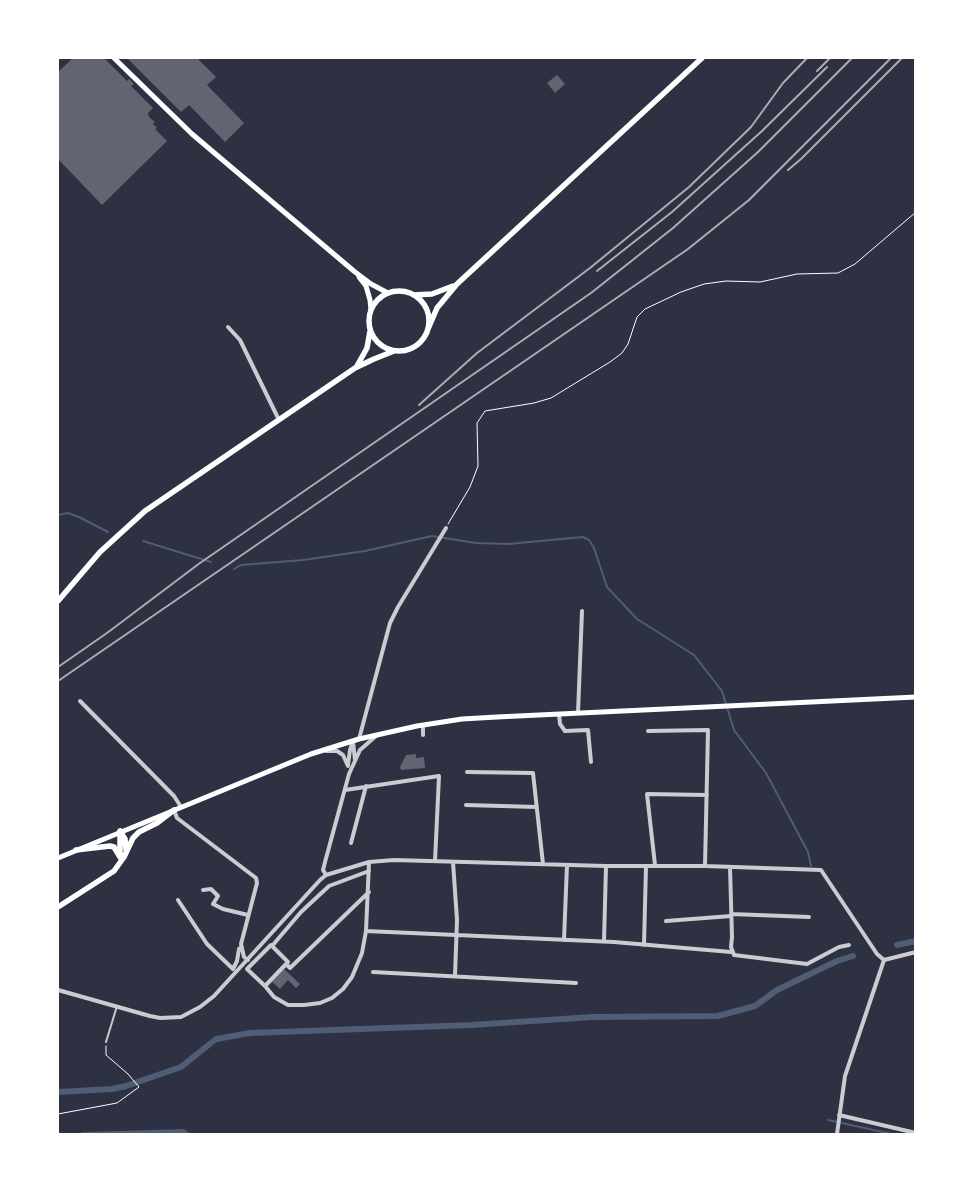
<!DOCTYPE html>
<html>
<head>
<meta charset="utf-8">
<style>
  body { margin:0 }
  #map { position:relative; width:973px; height:1192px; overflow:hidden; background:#2d3142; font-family:"Source Sans 3",sans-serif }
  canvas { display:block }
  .frame { position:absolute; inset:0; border:59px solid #fff; pointer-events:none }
</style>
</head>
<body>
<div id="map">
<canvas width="973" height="1192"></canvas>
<div class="frame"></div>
</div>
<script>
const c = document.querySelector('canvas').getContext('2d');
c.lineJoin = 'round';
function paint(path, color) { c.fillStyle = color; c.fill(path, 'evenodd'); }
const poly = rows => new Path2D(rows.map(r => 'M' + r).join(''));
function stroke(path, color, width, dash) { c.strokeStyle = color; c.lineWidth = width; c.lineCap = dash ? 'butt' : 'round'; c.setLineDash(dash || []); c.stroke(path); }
paint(poly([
  [184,1129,191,1134,77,1134,83,1132]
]), '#4f5d75');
stroke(poly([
  [58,515,68,513,79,517,108,532],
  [143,541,211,562],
  [234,569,241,565,303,560,365,551,432,536,476,543,508,544,583,537,589,540,594,548,607,587,637,619,694,655,722,691,734,730,766,773,808,852,811,866],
  [828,1120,892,1134]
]), '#4f5d75', 2);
stroke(poly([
  [897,945,916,941],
  [58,1092,112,1089,126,1086,181,1067,216,1039,250,1033,472,1025,592,1017,718,1016,755,1006,777,990,837,961,853,956]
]), '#4f5d75', 6);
paint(poly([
  [73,58,104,58,127,81,129,79,134,84,131,86,153,108,148,113,149,117,155,122,153,124,157,128,155,129,167,141,102,205,58,159,58,72],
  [127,58,200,58,198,59,216,77,207,85,244,123,225,142,189,105,181,112],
  [557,75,565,84,555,93,547,83],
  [416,754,416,758,424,757,425,768,401,770,400,767,406,755],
  [284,969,300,984,296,988,288,980,280,989,272,982]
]), '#626471');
stroke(poly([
  [448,524,470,487,478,466,477,423,485,411,534,403,551,398,610,362,622,353,628,344,637,317,645,309,681,292,704,284,726,281,760,282,797,274,838,273,855,264,916,212],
  [58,1114,117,1103,139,1087,128,1074,106,1055,106,1046]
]), '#fff', 1);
stroke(poly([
  [106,1042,117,1006]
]), '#caccd0', 2);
stroke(poly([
  [228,327,240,340,279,420],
  [80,701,174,796,181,807],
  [578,713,582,611],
  [559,714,560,724,565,731,588,730,591,762],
  [423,725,423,735],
  [648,731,708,730,705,866],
  [359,739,390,623,398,607,446,528],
  [353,742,355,760],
  [326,751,337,751,343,755,348,766],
  [348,765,350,750,353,741],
  [467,772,533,773,543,864],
  [345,790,439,776,435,861],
  [466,805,537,807],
  [174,810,177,818,256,878,257,883,241,944,244,957,248,960],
  [351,843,366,786],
  [453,862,457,920,455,976],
  [655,865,647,794,707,795],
  [730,867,732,937,731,947,734,955,807,964,839,947,849,945],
  [326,875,323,870,325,862,349,774,360,750,376,736],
  [203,890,211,889,218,896,213,904,223,909,248,915],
  [178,900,207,944,233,969,237,961,239,949,242,947],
  [731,914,809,917],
  [666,921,731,916],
  [366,931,614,942,731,952],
  [564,940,567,865],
  [604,941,606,866],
  [271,945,288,962,265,986,247,969,271,945],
  [644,945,646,866],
  [272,946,301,912,329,886,369,871],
  [884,960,916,952],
  [286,964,290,968,369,892],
  [373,972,576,983],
  [265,986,274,997,288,1005,304,1005,320,1003,332,998,343,989,352,977,362,953,366,931,369,862],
  [58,990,150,1016,160,1018,181,1017,200,1007,214,996,320,880,326,875,369,862,394,860,606,866,705,866,821,870,877,954,884,960],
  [839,1115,916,1133],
  [837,1134,845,1076,884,960]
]), '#caccd0', 4);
stroke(poly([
  [114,58,192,134,355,272,371,284,388,293],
  [359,277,366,286,370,300,371,310],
  [58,858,311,754,359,739,417,726,462,719,497,717,916,697]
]), '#fff', 5);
stroke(poly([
  '369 321a30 30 0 1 1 60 0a30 30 0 1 1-60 0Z',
  [414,295,432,294,453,286],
  [428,329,437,308,457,284,702,58],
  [357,366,367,348,370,331],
  [58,601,100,552,145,511,355,368,374,359,394,351],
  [120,831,120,854],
  [120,831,125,839,126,850],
  [76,850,110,846,114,847,120,857],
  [58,907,114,871,124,857,133,838,139,832,157,823,174,810]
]), '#fff', 5.5);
stroke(poly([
  [817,71,830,58],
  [788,170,801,159,902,58],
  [597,271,672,212,762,131,827,67],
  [419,405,477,353,590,268,689,187,751,127,783,83,807,58],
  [58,667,107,633,200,563,591,293,673,228,758,152,852,58],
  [58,681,688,249,749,200,891,58]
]), '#abadb3', 2);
</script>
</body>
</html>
